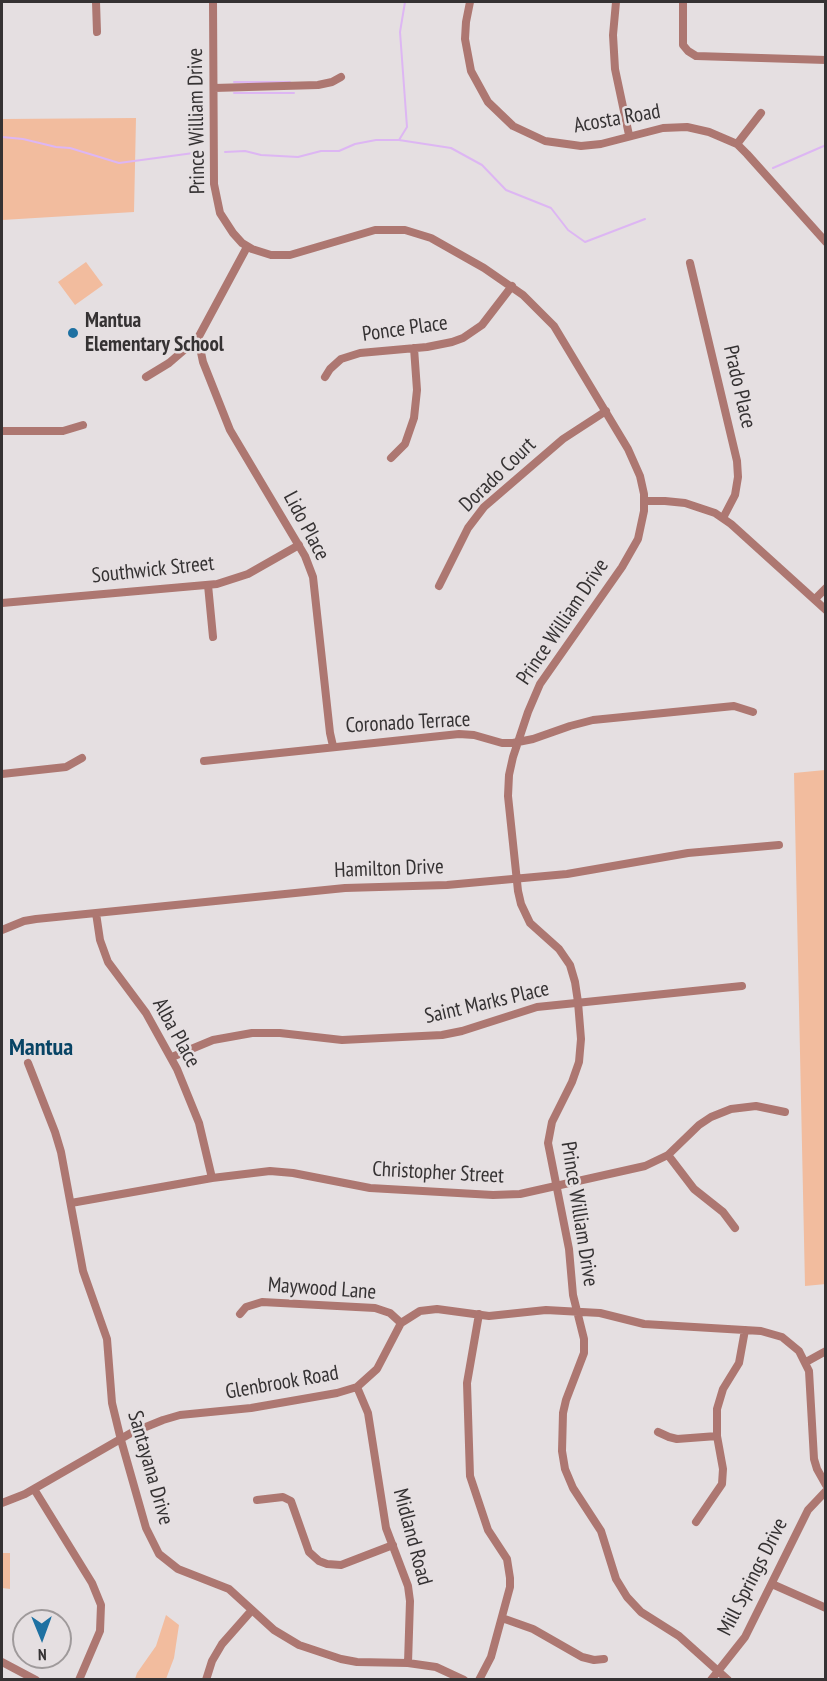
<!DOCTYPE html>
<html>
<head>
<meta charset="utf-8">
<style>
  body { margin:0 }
  #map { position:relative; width:827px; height:1681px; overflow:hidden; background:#e5dfe1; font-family:"PT Sans Narrow",sans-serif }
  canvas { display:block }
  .frame { position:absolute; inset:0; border:3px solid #353233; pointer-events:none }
  .north { position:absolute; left:12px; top:1609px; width:60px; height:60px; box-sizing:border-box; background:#e5dfe1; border:2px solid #9f9a9b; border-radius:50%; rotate:179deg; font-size:16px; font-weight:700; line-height:24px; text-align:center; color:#353233 }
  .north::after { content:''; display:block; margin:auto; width:21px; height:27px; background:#1e71a2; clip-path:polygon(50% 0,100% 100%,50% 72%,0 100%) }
</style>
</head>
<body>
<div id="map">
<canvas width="827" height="1681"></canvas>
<div class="frame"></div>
<div class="north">N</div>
</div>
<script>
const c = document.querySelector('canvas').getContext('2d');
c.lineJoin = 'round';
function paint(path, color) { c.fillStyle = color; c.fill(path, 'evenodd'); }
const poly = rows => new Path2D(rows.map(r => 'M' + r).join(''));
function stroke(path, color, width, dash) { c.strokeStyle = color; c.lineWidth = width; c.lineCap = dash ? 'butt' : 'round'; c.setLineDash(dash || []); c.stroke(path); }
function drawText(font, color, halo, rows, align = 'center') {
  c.font = font + ' "PT Sans Narrow",sans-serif'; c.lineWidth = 5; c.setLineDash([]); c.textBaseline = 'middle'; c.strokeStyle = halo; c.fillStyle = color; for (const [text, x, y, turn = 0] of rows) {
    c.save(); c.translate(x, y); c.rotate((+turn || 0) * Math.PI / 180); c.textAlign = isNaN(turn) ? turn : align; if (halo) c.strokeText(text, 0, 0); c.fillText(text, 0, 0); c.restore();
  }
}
paint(poly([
  [136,118,134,212,2,220,2,119],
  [86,262,103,285,75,305,58,282],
  [825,770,826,1284,805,1286,794,773],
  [2,1553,10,1553,10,1589,2,1588],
  [166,1615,179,1625,174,1658,166,1679,135,1679,137,1673,156,1646]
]), '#f2bc9e');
stroke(poly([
  [234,82,290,82],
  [234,93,294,93],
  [2,137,23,139,56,147,70,148,119,163,201,152],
  [399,140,407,127,400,32,405,2],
  [225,152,245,151,261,155,298,157,321,151,339,151,355,144,376,140,399,140,451,148,482,165,506,190,551,208,568,230,585,242,645,219],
  [773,168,826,145]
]), '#ddb6f3', 2);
stroke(poly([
  [96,2,97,32],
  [213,2,214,184,220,213,233,233,242,243,252,249,271,255,290,255,375,230,405,230,431,238,484,268,523,295,554,326,628,449,640,476,644,494,644,511,638,539,622,567,540,684,528,712,513,757,509,775,508,796,518,891,521,904,530,923,559,949,570,965,575,982,578,1002,581,1039,579,1062,572,1082,552,1122,548,1143,569,1249,573,1295,584,1339,584,1353,566,1400,563,1413,562,1451,565,1469,573,1488,601,1531,616,1579,627,1597,641,1612,679,1636,728,1680],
  [470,2,466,22,465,39,471,71,488,102,513,126,545,141,581,146,601,144,663,128,687,127,709,132,737,144,747,154,826,242],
  [616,2,613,35,615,69,629,135],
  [683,2,683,45,688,51,696,56,826,60],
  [214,88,318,85,332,82,341,77],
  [737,144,761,113],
  [690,263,737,461,738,477,735,495,723,518],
  [198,338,203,362,230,430,305,556,313,577,330,733,333,746],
  [146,377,169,363,198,338,247,247],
  [325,377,330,369,341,359,360,353,427,347,452,342,463,338,482,325,512,286],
  [2,431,63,431,83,425],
  [391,458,405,444,414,418,417,390,414,348],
  [645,501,665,501,685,503,715,513,731,524,826,610],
  [208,585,213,637],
  [439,586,468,528,484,507,563,439,606,411],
  [815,599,826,588],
  [2,603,217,584,248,574,299,545],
  [204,761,459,734,474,735,502,743,513,743,533,739,570,726,593,720,734,706,753,712],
  [2,774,66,767,82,758],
  [96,913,100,940,108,962,146,1013,177,1069,199,1123,212,1178],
  [2,930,24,921,36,919,345,888,447,885,567,874,688,853,779,845],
  [172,1057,213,1040,252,1033,280,1033,342,1040,442,1035,462,1031,537,1007,742,986],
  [28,1063,55,1132,61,1152,83,1271,107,1339,112,1403,121,1440,146,1528,159,1554,178,1569,229,1589,274,1630,299,1645,341,1659,357,1662,408,1663,436,1667,464,1680],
  [668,1155,694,1189,723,1212,735,1228],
  [71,1203,212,1178,270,1171,293,1173,370,1188,493,1195,520,1194,645,1166,668,1155,699,1125,711,1117,731,1109,756,1106,785,1112],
  [240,1314,246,1307,262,1302,375,1308,390,1313,401,1323],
  [479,1314,467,1383,470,1476,488,1530,507,1559,510,1578,510,1587,491,1657,479,1680],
  [806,1362,826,1351],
  [357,1387,368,1413,386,1528,408,1586,410,1601,408,1663],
  [658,1432,669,1437,677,1439,717,1436],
  [34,1489,92,1583,101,1605,100,1631,79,1680],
  [257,1500,283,1497,291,1501,309,1552,319,1561,327,1564,341,1565,393,1545],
  [2,1503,25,1494,131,1433,163,1420,180,1415,251,1408,337,1393,357,1387,377,1369,401,1323,420,1311,437,1309,489,1316,546,1310,600,1313,644,1324,761,1331,782,1337,799,1351,809,1371,814,1459,817,1469,826,1485],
  [696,1522,722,1484,723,1469,717,1436,717,1409,723,1389,739,1363,745,1330],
  [772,1584,826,1608],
  [502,1618,533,1629,582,1657,594,1660,604,1659],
  [2,1662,36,1680],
  [206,1680,212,1661,222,1644,252,1610],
  [711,1680,745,1637,808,1510,826,1491]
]), '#ad7771', 8);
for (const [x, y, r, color] of [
  [73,333,6,"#1e71a2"]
]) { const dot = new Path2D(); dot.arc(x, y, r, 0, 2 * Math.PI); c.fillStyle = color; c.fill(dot); stroke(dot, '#e5dfe1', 2); }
drawText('21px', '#353233', '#e5dfe1', [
  ["Acosta Road",617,119,-10],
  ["Prince William Drive",197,121,-91],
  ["Ponce Place",405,329,-8],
  ["Prado Place",739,387,77],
  ["Dorado Court",498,475,-44],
  ["Lido Place",306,526,62],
  ["Southwick Street",153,570,-6],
  ["Prince William Drive",563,622,-56],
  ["Coronado Terrace",408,723,-3],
  ["Hamilton Drive",389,869,-2],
  ["Saint Marks Place",487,1003,-13],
  ["Alba Place",176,1033,61],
  ["Christopher Street",438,1173,3],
  ["Prince William Drive",579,1214,81],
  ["Maywood Lane",322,1289,4],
  ["Glenbrook Road",282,1383,-10],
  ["Santayana Drive",150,1468,74],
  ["Midland Road",412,1537,75],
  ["Mill Springs Drive",753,1577,-63]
]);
drawText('bold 21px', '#353233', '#e5dfe1', [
  ["Mantua",85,321],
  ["Elementary School",85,345]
], 'left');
drawText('bold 24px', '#084465', '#e5dfe1', [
  ["Mantua",41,1048]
]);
</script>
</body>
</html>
